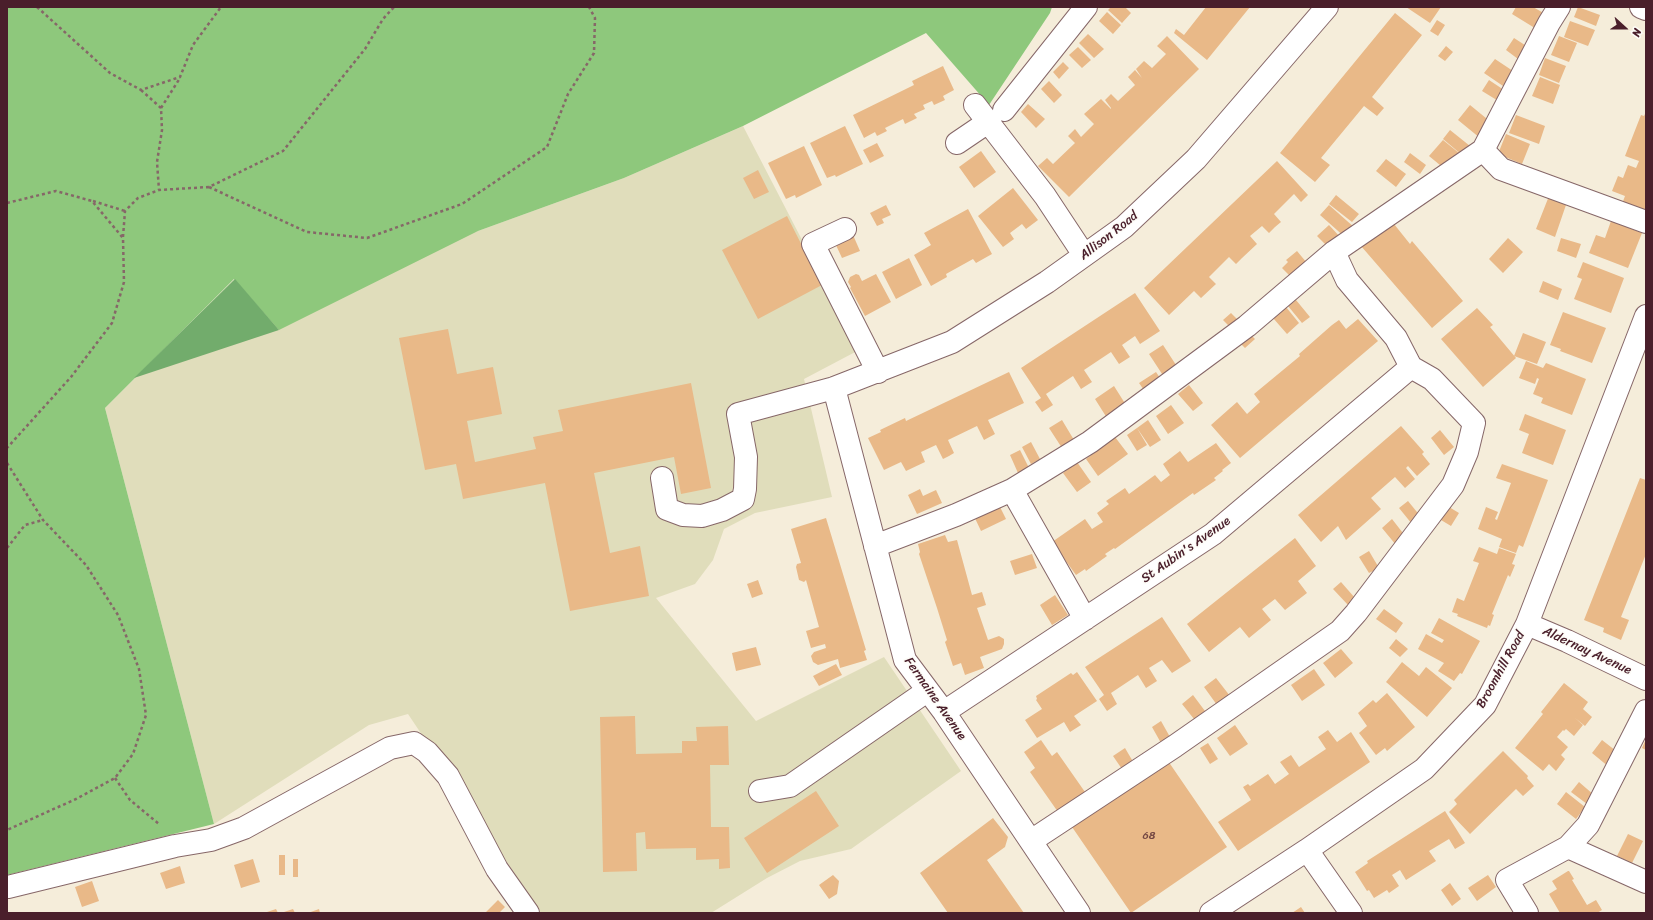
<!DOCTYPE html>
<html>
<head>
<meta charset="utf-8">
<style>
  body { margin:0 }
  #map { position:relative; width:1653px; height:920px; overflow:hidden; background:#f5edda; font-family:Sriracha,sans-serif }
  canvas { display:block }
  .frame { position:absolute; inset:0; border:8px solid #4a1f2b; pointer-events:none }
  .north { position:absolute; left:1605px; top:8px; width:40px; height:40px; -webkit-text-stroke:3px #fdfcf7; paint-order:stroke; rotate:111deg; font-size:11px; font-weight:700; line-height:16px; text-align:center; color:#4a1f2b }
  .north::after { content:''; display:block; margin:auto; width:14px; height:18px; background:#4a1f2b; clip-path:polygon(50% 0,100% 100%,50% 72%,0 100%) }
</style>
</head>
<body>
<div id="map">
<canvas width="1653" height="920"></canvas>
<div class="frame"></div>
<div class="north">N</div>
</div>
<script>
const c = document.querySelector('canvas').getContext('2d');
c.lineJoin = 'round';
function paint(path, color) { c.fillStyle = color; c.fill(path, 'evenodd'); }
const poly = rows => new Path2D(rows.map(r => 'M' + r).join(''));
function stroke(path, color, width, dash) { c.strokeStyle = color; c.lineWidth = width; c.lineCap = dash ? 'butt' : 'round'; c.setLineDash(dash || []); c.stroke(path); }
function drawText(font, color, halo, rows, align = 'center') {
  c.font = font + ' Sriracha,sans-serif'; c.lineWidth = 3; c.setLineDash([]); c.textBaseline = 'middle'; c.strokeStyle = halo; c.fillStyle = color; for (const [text, x, y, turn = 0] of rows) {
    c.save(); c.translate(x, y); c.rotate((+turn || 0) * Math.PI / 180); c.textAlign = isNaN(turn) ? turn : align; if (halo) c.strokeText(text, 0, 0); c.fillText(text, 0, 0); c.restore();
  }
}
paint(poly([
  [743,126,859,350,804,379,832,497,755,513,724,529,713,560,695,584,656,598,756,721,884,657,961,771,851,849,800,861,767,878,711,913,541,913,408,714,369,725,214,824,105,408,235,279,478,231,624,178]
]), '#e0ddbb');
paint(poly([
  [7,7,1052,7,1050,13,989,105,926,33,743,126,624,178,478,231,279,330,234,279,105,408,214,824,7,875]
]), '#8ec87c');
paint(poly([
  [235,279,279,330,134,378]
]), '#72ac6c');
paint(poly([
  [1111,7,1125,7,1131,13,1122,23,1108,10],
  [1206,7,1250,7,1207,60,1174,33,1176,29,1184,35],
  [1406,7,1441,7,1430,23],
  [1516,7,1533,7,1547,15,1538,30,1512,14],
  [1578,7,1600,15,1596,26,1574,17],
  [1107,12,1121,25,1113,34,1099,21],
  [1395,13,1422,35,1372,97,1384,108,1377,116,1364,106,1321,158,1330,165,1315,182,1280,153],
  [1437,20,1445,25,1438,36,1430,31],
  [1570,21,1595,30,1588,46,1564,37],
  [1088,34,1104,49,1094,58,1079,43],
  [1167,36,1199,69,1069,197,1038,166,1047,158,1053,164,1075,143,1068,136,1075,129,1081,137,1094,124,1084,114,1101,99,1111,109,1111,108,1105,100,1111,94,1118,101,1135,85,1128,77,1135,70,1142,78,1136,69,1144,61,1152,68,1166,54,1157,46],
  [1559,36,1577,43,1569,62,1551,55],
  [1514,38,1531,49,1522,62,1506,50],
  [1446,46,1453,52,1445,61,1438,56],
  [1078,47,1091,60,1082,68,1069,55],
  [1545,58,1566,66,1559,83,1539,75],
  [1495,59,1516,73,1506,88,1484,73],
  [1063,62,1069,68,1059,79,1053,72],
  [943,66,954,90,943,96,945,100,934,105,932,101,923,105,925,109,914,114,917,118,905,124,903,119,885,128,887,131,877,136,875,132,864,138,853,115,914,85,912,81],
  [1540,77,1560,85,1553,104,1532,96],
  [1489,80,1507,92,1500,102,1482,91],
  [1049,81,1062,95,1054,103,1041,89],
  [1028,104,1045,119,1036,128,1021,112],
  [1470,105,1492,123,1480,138,1458,120],
  [1646,112,1646,214,1622,204,1625,196,1612,191,1618,176,1623,178,1628,165,1636,168,1639,161,1625,156,1641,115,1644,116],
  [1516,115,1545,126,1539,144,1509,133],
  [845,126,863,164,836,177,835,175,827,178,810,143],
  [1450,130,1470,146,1462,155,1443,139],
  [1506,134,1530,144,1522,164,1498,154],
  [1443,140,1459,153,1446,170,1429,156],
  [877,143,884,156,870,163,863,150],
  [804,146,822,185,796,198,795,195,786,199,768,163],
  [981,151,996,172,974,188,959,167],
  [1410,153,1426,165,1420,174,1404,162],
  [1386,159,1406,174,1396,187,1376,171],
  [1277,161,1308,195,1301,202,1294,194,1274,214,1281,222,1275,227,1269,233,1262,226,1250,236,1257,244,1242,258,1236,264,1229,257,1209,277,1216,284,1201,298,1194,291,1169,315,1144,288],
  [758,170,769,192,754,199,743,178],
  [1013,188,1038,220,1026,229,1022,224,1010,233,1014,239,1003,247,978,216],
  [1336,195,1359,214,1352,222,1329,204],
  [1549,196,1567,202,1555,237,1536,229],
  [886,205,891,215,882,219,884,223,877,226,870,213],
  [1329,205,1355,228,1346,238,1320,215],
  [968,209,992,254,976,263,973,259,946,274,947,277,931,286,914,255,931,245,924,233],
  [787,216,822,285,758,319,722,250],
  [1611,221,1642,233,1628,268,1589,253,1596,235,1605,238],
  [1394,224,1410,244,1412,241,1463,301,1432,328,1361,246],
  [1329,225,1341,238,1330,249,1317,236],
  [853,235,860,251,842,258,835,243],
  [1508,238,1523,252,1503,273,1489,259],
  [1561,238,1581,244,1576,258,1557,251],
  [1297,251,1307,263,1291,277,1282,268,1288,262,1286,260],
  [909,258,922,285,896,299,882,272],
  [1583,262,1624,278,1611,313,1574,299,1582,279,1577,277],
  [856,274,859,275,862,281,876,274,891,302,865,316,850,288,851,287,848,282,850,277],
  [1543,281,1562,289,1558,300,1539,292],
  [1135,293,1160,331,1140,344,1135,336,1122,345,1130,357,1119,364,1111,352,1084,370,1092,382,1081,389,1073,376,1046,394,1053,405,1042,412,1035,402,1041,398,1021,368],
  [1296,300,1310,317,1302,323,1288,306],
  [1286,307,1299,323,1287,334,1273,318],
  [1477,308,1493,325,1490,327,1516,358,1483,387,1441,339],
  [1563,312,1606,328,1592,363,1560,351,1561,349,1550,345],
  [1231,313,1238,320,1230,327,1223,320],
  [1358,319,1378,341,1240,458,1211,425,1237,402,1247,414,1260,402,1254,394,1300,356,1299,354,1332,325,1339,320,1346,329],
  [448,329,457,374,493,367,502,414,467,421,475,462,536,449,533,437,563,431,558,410,691,383,711,488,681,494,674,457,594,473,610,553,640,546,649,596,570,611,545,483,463,499,456,464,425,470,399,338],
  [1249,333,1255,339,1245,348,1239,342],
  [1523,333,1546,342,1537,364,1514,356],
  [1163,345,1178,368,1164,377,1149,354],
  [1526,361,1543,368,1546,363,1586,379,1572,415,1541,403,1543,398,1533,394,1539,379,1537,378,1535,384,1519,378],
  [1009,372,1024,403,988,420,995,434,984,440,977,426,948,440,954,453,949,456,943,459,936,445,921,452,925,462,906,471,901,462,884,470,868,438,881,432,880,430,905,418,906,421],
  [1156,372,1164,384,1148,396,1139,383],
  [1189,385,1203,403,1193,411,1178,394],
  [1114,386,1126,405,1107,418,1095,399],
  [1171,405,1184,423,1168,434,1156,416],
  [1525,414,1566,430,1553,465,1522,453,1529,434,1519,430],
  [1062,420,1074,440,1062,448,1049,428],
  [1148,420,1161,440,1150,447,1137,428],
  [1401,426,1424,452,1422,454,1430,464,1417,476,1408,466,1406,468,1415,479,1405,488,1395,477,1371,498,1381,509,1346,540,1338,526,1321,542,1298,515],
  [1137,428,1147,445,1137,451,1127,435],
  [1440,430,1454,447,1444,455,1431,438],
  [1115,437,1128,454,1098,476,1086,459],
  [1031,442,1040,459,1031,464,1022,447],
  [1216,443,1231,463,1222,470,1223,471,1214,478,1216,480,1194,495,1193,493,1115,549,1114,548,1105,554,1107,556,1086,571,1085,569,1076,575,1052,542,1085,519,1092,529,1103,522,1097,513,1109,504,1106,501,1125,488,1129,494,1155,475,1161,482,1170,475,1163,464,1180,451,1188,462],
  [1020,450,1029,468,1018,473,1010,455],
  [1077,462,1091,482,1077,492,1063,473],
  [1502,464,1548,480,1523,547,1519,545,1516,553,1499,547,1502,539,1478,529,1486,507,1498,512,1495,519,1497,520,1511,483,1496,478],
  [1640,478,1646,480,1646,554,1621,617,1629,620,1621,640,1603,632,1604,628,1584,620],
  [920,489,923,496,936,490,942,503,917,514,908,495],
  [1408,501,1421,517,1412,524,1399,508],
  [998,503,1006,519,981,531,973,514],
  [1449,507,1459,513,1451,526,1441,520],
  [826,518,866,650,864,651,867,660,840,668,838,659,818,665,813,662,811,656,814,652,826,648,825,644,811,648,806,631,819,627,806,580,804,582,799,580,796,567,797,564,801,563,791,529],
  [1392,519,1406,537,1396,545,1382,528],
  [945,535,948,542,957,540,972,595,982,592,986,605,977,608,988,640,999,636,1004,639,1004,644,1002,649,980,657,984,668,965,675,961,663,953,666,945,642,947,640,937,608,919,554,920,552,918,544],
  [1295,538,1316,566,1298,581,1307,593,1285,610,1275,599,1262,609,1271,620,1249,638,1240,627,1209,652,1187,624],
  [1479,547,1497,554,1499,548,1516,554,1512,564,1515,565,1510,577,1508,575,1492,614,1494,615,1490,626,1488,625,1487,628,1457,616,1458,614,1452,612,1457,598,1464,601,1479,563,1473,561],
  [1369,551,1379,568,1369,573,1359,557],
  [1032,554,1037,568,1015,575,1010,561],
  [758,580,763,594,752,598,747,584],
  [1341,582,1355,598,1348,605,1333,589],
  [1055,595,1068,615,1052,625,1040,605],
  [1384,609,1403,623,1396,633,1376,619],
  [1162,617,1191,661,1172,673,1162,660,1149,668,1157,681,1146,688,1138,675,1111,693,1117,704,1107,711,1099,699,1104,695,1085,667],
  [1439,618,1480,641,1462,674,1460,673,1454,681,1438,671,1444,663,1418,649,1426,634,1442,643,1444,640,1431,633],
  [1396,639,1408,649,1400,657,1389,648],
  [756,647,761,665,736,671,732,653],
  [1341,649,1353,663,1335,678,1323,663],
  [1402,662,1419,676,1426,667,1452,688,1427,717,1386,682],
  [836,664,842,675,819,686,813,676],
  [1314,669,1325,685,1302,701,1291,685],
  [1077,672,1097,701,1074,716,1081,725,1070,732,1064,722,1037,738,1025,720,1042,709,1036,700,1037,699,1036,696,1071,673,1073,675],
  [1216,678,1230,696,1217,705,1204,687],
  [1564,683,1588,702,1583,709,1592,717,1585,726,1575,718,1583,725,1574,736,1566,729,1564,731,1563,730,1557,737,1568,747,1561,755,1565,759,1556,771,1549,764,1543,771,1515,748,1543,714,1541,712],
  [1387,693,1415,727,1387,751,1385,748,1376,755,1359,733,1367,726,1358,713,1373,700,1376,703],
  [1193,695,1205,711,1194,719,1182,704],
  [635,716,636,754,682,753,682,741,697,741,696,727,728,726,729,765,710,765,711,827,729,827,730,868,719,869,719,859,696,860,696,848,646,849,645,832,636,833,637,871,603,872,600,717],
  [1161,721,1170,737,1161,743,1152,727],
  [1235,725,1248,744,1230,756,1217,738],
  [1328,730,1337,742,1351,732,1370,762,1238,851,1218,822,1251,800,1243,787,1248,784,1250,786,1268,774,1275,784,1289,774,1280,762,1291,755,1299,767,1326,749,1318,737],
  [1646,739,1646,750,1642,748],
  [1041,740,1052,756,1057,752,1085,792,1058,812,1030,772,1035,768,1024,752],
  [1602,740,1620,754,1609,767,1592,753],
  [1208,743,1218,759,1210,764,1200,748],
  [1125,748,1135,765,1124,772,1113,756],
  [1503,751,1528,776,1527,778,1534,786,1523,796,1516,789,1470,834,1449,812,1457,804,1454,800],
  [1166,758,1227,847,1131,913,1070,824],
  [1579,782,1594,795,1587,804,1571,792],
  [816,791,839,826,767,873,744,838],
  [1566,792,1585,807,1576,819,1557,804],
  [1445,811,1465,843,1455,849,1449,839,1429,851,1436,861,1406,880,1400,870,1392,875,1399,886,1389,893,1387,890,1374,898,1369,890,1367,891,1355,872,1368,863,1367,861],
  [993,818,1008,837,1005,847,987,860,1024,913,948,913,920,873],
  [1628,834,1643,841,1632,863,1617,856],
  [279,855,285,855,285,875,279,875],
  [253,859,260,882,241,888,234,865],
  [293,859,298,859,298,877,293,877],
  [180,866,185,883,166,889,160,873],
  [1568,871,1569,871,1574,879,1572,880,1587,905,1596,900,1602,910,1597,913,1560,913,1549,894,1557,889,1552,881],
  [833,875,839,881,837,894,829,899,819,885],
  [1488,875,1496,887,1477,901,1468,888],
  [92,881,99,901,82,907,75,887],
  [1450,883,1461,899,1452,906,1441,890],
  [498,900,505,907,499,913,485,913],
  [1301,907,1305,913,1292,913],
  [276,909,278,913,264,913],
  [293,909,295,913,281,913],
  [319,909,320,913,308,913]
]), '#e9b988');
const minor = poly([
  [1641,7,1646,9],
  [975,105,1045,196,1084,255],
  [1004,110,1086,7],
  [957,143,988,122],
  [1483,150,1501,169,1646,222],
  [845,229,813,244,878,372],
  [834,388,905,660,944,712,1079,913],
  [662,478,667,509,683,515,702,516,722,510,743,499,745,489,746,457,738,414,834,388,952,342,1047,282,1124,227,1196,159,1327,7],
  [1012,490,1085,619],
  [875,546,956,515,1012,490,1090,442,1247,326,1334,252,1483,150,1549,23,1559,7],
  [1527,624,1567,641,1646,679],
  [944,712,1213,534,1411,367],
  [760,791,790,786,927,691],
  [1031,841,1175,746,1340,631,1356,613,1453,485,1467,452,1474,423,1432,379,1411,367,1396,338,1347,280,1334,252],
  [1568,847,1646,882],
  [1307,850,1351,913],
  [8,887,175,846,211,840,244,828,390,748,414,743,427,752,448,776,497,869,528,913],
  [1211,913,1307,850,1424,769,1485,705,1527,624,1646,316],
  [1527,913,1507,880,1568,847,1588,825,1646,711]
]);
stroke(minor, '#866768', 24);
stroke(poly([
  [37,7,110,73,141,90,180,77,193,45,221,7],
  [141,90,161,108,162,130,157,162,159,190],
  [161,108,180,78],
  [209,187,307,232,367,238,462,204,547,147,568,94,594,53,595,18,589,7],
  [93,201,125,211],
  [7,203,56,191,92,201,123,238,124,282,112,323,71,377,7,448],
  [123,237,125,211,138,198,159,190,209,187,283,151,365,49,383,19,394,7],
  [7,463,43,520,86,565,118,615,139,669,146,715,133,754,115,778,76,799,7,830],
  [7,548,25,525,43,520],
  [115,778,130,800,159,824]
]), '#866768', 2.5, [3, 3]);
stroke(minor, '#fff', 22);
drawText('11px', '#724642', null, [
  ["68",1149,836]
]);
drawText('13px', '#4a1f2b', '#fdfcf7', [
  ["Allison Road",1109,236,-38],
  ["St Aubin's Avenue",1186,550,-35],
  ["Aldernay Avenue",1587,651,25],
  ["Broomhill Road",1501,670,-61],
  ["Fermaine Avenue",935,699,55]
]);
</script>
</body>
</html>
